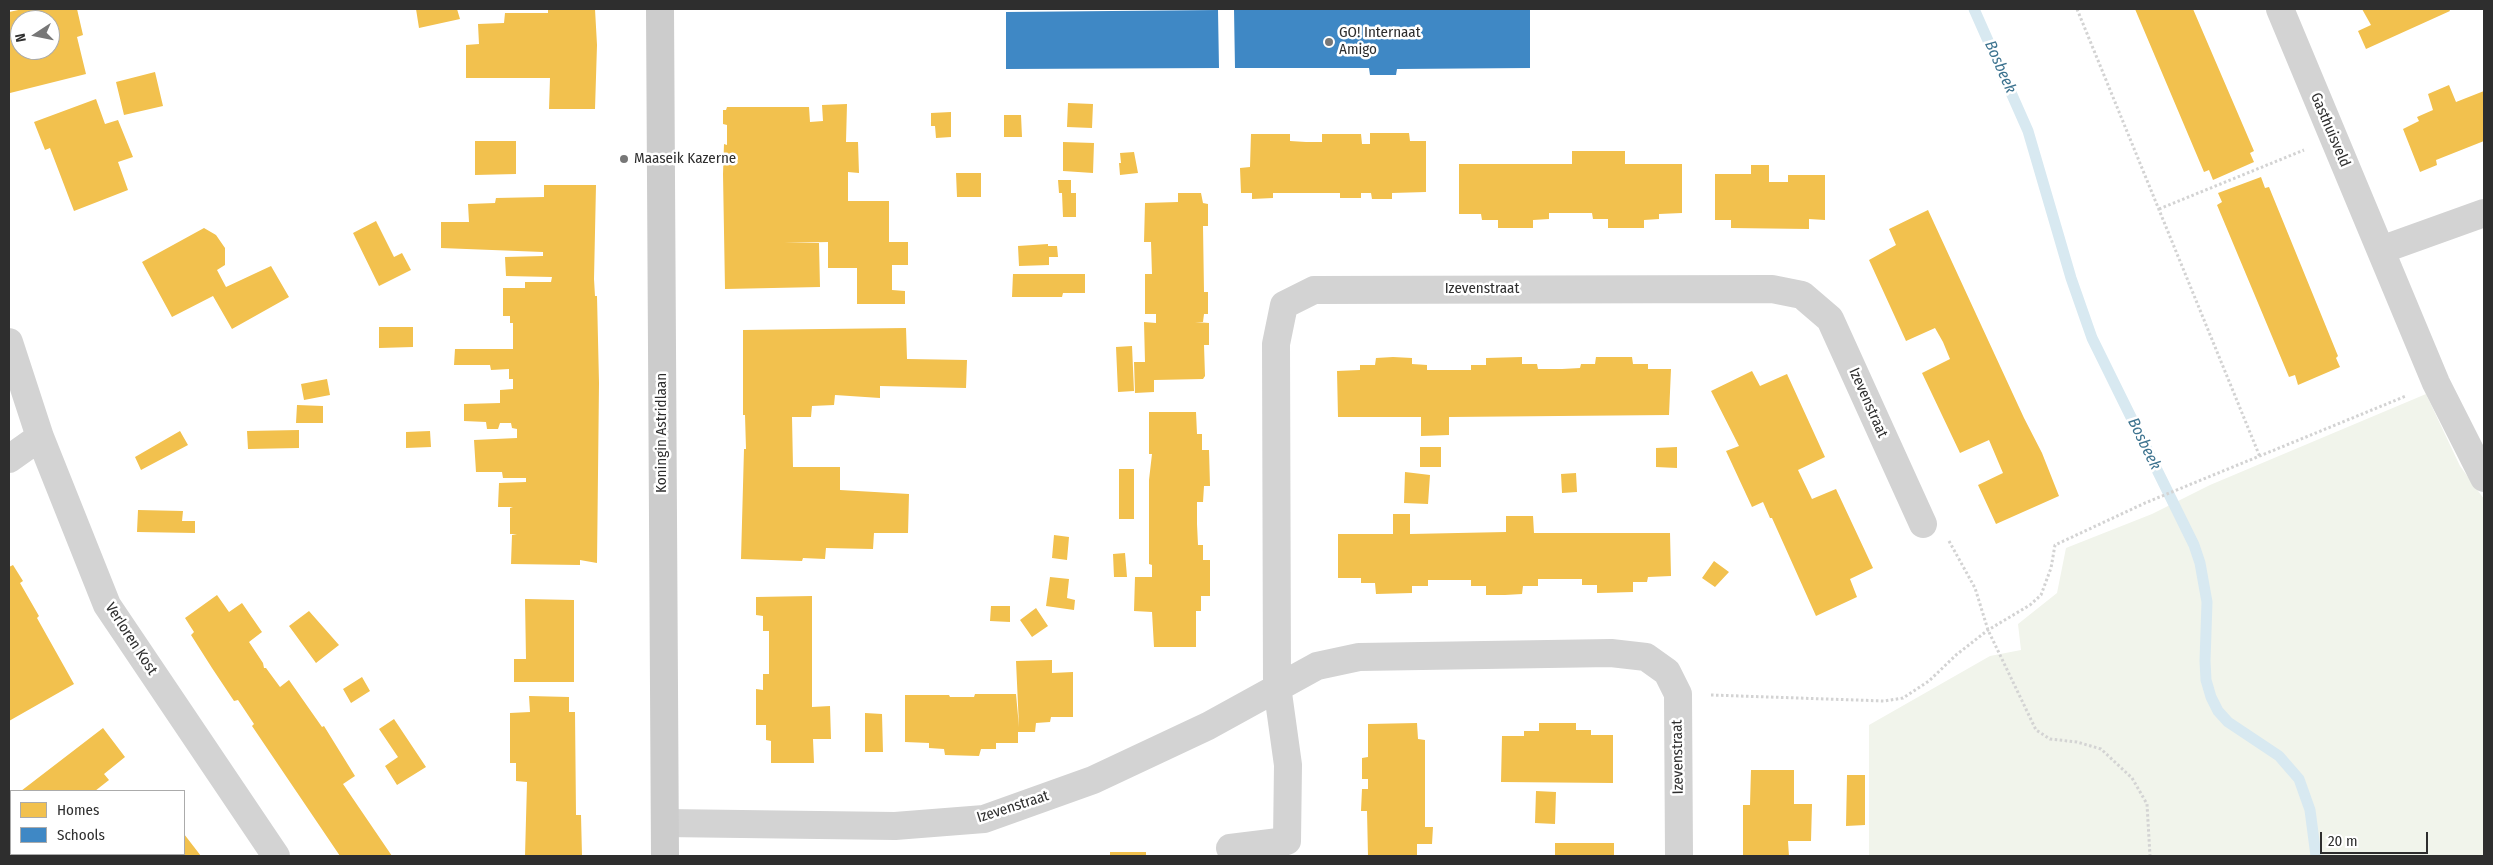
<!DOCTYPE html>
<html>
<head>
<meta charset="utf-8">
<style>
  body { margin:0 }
  #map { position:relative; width:2493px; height:865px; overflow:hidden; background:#fff; font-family:"Fira Sans Condensed",sans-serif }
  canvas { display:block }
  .frame { position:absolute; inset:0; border:10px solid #2e2e2e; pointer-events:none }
  .legend { position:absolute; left:10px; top:790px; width:175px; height:65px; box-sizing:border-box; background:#fff; border:1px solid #ababab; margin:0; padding:6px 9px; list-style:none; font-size:15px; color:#2e2e2e }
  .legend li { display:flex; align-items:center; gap:10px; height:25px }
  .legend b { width:25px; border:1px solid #ababab }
  .north { position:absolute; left:10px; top:10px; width:50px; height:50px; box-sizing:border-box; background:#fff; border:1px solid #ababab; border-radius:50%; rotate:259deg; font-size:14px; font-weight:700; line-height:20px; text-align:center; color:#2e2e2e }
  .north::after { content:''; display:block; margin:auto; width:18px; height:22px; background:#777; clip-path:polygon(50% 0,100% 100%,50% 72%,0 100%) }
  .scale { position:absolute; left:2320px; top:832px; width:108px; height:22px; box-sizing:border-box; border:2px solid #2e2e2e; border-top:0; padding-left:6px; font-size:15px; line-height:18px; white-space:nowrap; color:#2e2e2e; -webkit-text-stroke:4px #fff; paint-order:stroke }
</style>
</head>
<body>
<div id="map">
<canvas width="2493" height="865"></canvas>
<div class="frame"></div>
<ul class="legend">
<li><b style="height:14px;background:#f2c14e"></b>Homes</li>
<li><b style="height:14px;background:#3f88c5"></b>Schools</li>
</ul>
<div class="north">N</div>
<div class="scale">20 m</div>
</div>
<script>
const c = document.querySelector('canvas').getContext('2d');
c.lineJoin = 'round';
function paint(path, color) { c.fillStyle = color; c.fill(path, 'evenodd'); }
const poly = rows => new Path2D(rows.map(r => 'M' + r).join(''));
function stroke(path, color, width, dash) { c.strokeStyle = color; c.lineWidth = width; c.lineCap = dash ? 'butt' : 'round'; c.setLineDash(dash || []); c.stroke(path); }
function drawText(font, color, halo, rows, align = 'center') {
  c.font = font + ' "Fira Sans Condensed",sans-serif'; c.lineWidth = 5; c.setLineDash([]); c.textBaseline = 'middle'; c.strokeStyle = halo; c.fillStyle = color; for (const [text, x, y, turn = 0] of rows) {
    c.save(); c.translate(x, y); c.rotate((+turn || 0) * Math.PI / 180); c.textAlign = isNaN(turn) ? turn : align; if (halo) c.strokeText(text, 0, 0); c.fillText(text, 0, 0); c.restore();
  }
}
paint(poly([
  [2426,394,2460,466,2484,499,2484,856,1869,856,1869,725,1990,656,2021,650,2018,624,2057,593,2066,548,2152,514,2210,485]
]), '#f1f4eb');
paint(poly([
  [23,9,77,9,83,35,77,37,86,74,10,93,9,12],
  [20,20,50,20,50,50,20,50],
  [416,9,457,9,460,19,419,28],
  [548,9,595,9,597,45,595,109,549,109,550,78,466,78,466,45,479,44,478,24,504,23,505,13,548,13],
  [2135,9,2193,9,2254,151,2250,153,2254,162,2213,180,2209,170,2204,172],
  [2362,9,2449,9,2450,11,2366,49,2358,31,2371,25],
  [155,72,163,106,124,115,116,82],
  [2449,85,2456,102,2484,91,2484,141,2436,160,2437,165,2420,172,2403,129,2419,121,2417,117,2433,110,2428,94],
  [96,99,105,124,118,120,133,157,118,162,128,190,74,211,50,148,45,150,34,122],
  [1068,103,1093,104,1092,128,1067,127],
  [847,104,846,142,858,142,859,173,848,172,848,201,889,201,889,242,908,242,908,265,892,265,892,290,905,291,905,304,857,304,857,268,828,268,828,242,784,243,819,243,820,287,725,289,723,174,724,144,727,145,727,125,723,124,723,110,726,110,727,107,809,107,810,122,823,121,822,105],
  [951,112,951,137,936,138,935,126,931,126,931,113],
  [1004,115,1021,115,1022,137,1004,137],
  [1370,133,1409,133,1410,141,1426,141,1426,192,1392,193,1392,199,1372,199,1371,193,1361,193,1361,198,1340,198,1340,193,1273,193,1273,198,1252,199,1252,193,1241,193,1240,168,1250,167,1251,134,1290,134,1290,141,1306,142,1322,142,1322,134,1361,134,1362,144,1370,144,1370,149],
  [475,141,516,141,516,174,475,175],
  [1063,142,1094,143,1093,173,1063,171],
  [1572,151,1625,151,1625,164,1682,164,1682,213,1659,214,1659,219,1644,220,1644,228,1608,228,1608,219,1593,219,1592,213,1549,213,1549,219,1533,220,1533,228,1498,228,1498,220,1482,220,1481,214,1459,214,1459,164,1572,164],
  [1134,152,1138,173,1120,175,1119,163,1121,163,1120,153],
  [1751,165,1769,165,1769,182,1788,182,1788,175,1825,175,1825,220,1809,219,1809,229,1731,228,1731,220,1715,220,1715,174,1751,174],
  [956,173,981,173,981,197,957,197],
  [2261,177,2265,188,2269,187,2338,356,2336,358,2340,367,2298,385,2295,375,2289,377,2217,205,2222,202,2218,193],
  [1058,180,1071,180,1071,193,1076,193,1076,217,1063,217,1062,193,1059,193],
  [544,185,596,185,594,279,595,296,597,296,599,383,597,563,580,560,580,565,511,564,512,535,517,534,510,534,510,508,513,507,498,507,499,483,526,482,526,478,503,478,502,472,476,472,474,440,517,438,517,429,512,428,511,423,500,423,498,429,487,429,486,422,464,421,464,404,500,403,500,390,513,389,513,379,509,379,509,369,491,370,490,365,454,365,455,349,513,349,513,323,510,323,510,316,503,316,503,288,525,288,525,282,551,282,552,277,506,276,505,257,543,256,543,252,441,248,441,222,469,222,468,204,495,203,496,198,544,197],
  [1178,193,1201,193,1203,203,1208,204,1208,226,1203,226,1204,292,1208,292,1208,314,1204,314,1203,322,1195,322,1209,323,1209,345,1204,345,1205,376,1203,379,1154,380,1154,392,1135,393,1134,362,1145,362,1144,322,1156,323,1156,314,1145,314,1145,274,1152,274,1151,242,1144,242,1145,203,1178,202],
  [1928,210,2024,418,2042,453,2059,496,1996,524,1978,485,2003,473,1989,440,1960,453,1922,373,1950,359,1943,342,1935,328,1906,341,1869,260,1896,245,1889,229],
  [376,221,394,257,402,253,411,270,379,286,353,233],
  [204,228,216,235,225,248,225,265,217,270,226,287,271,266,289,297,232,329,213,296,172,317,142,262],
  [1048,244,1048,246,1057,246,1058,257,1049,257,1049,265,1019,266,1018,246],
  [1013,274,1085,274,1085,293,1063,293,1062,297,1012,297],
  [379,327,413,327,413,347,379,348],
  [906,328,907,359,967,360,966,388,880,386,880,398,835,395,834,405,812,406,811,417,792,417,793,467,840,467,840,490,909,494,908,533,874,533,873,549,826,548,825,559,803,558,802,561,741,559,744,449,746,449,745,415,743,415,743,330],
  [1132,346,1134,391,1118,392,1116,347],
  [1393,357,1412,358,1412,364,1427,365,1427,370,1471,370,1471,365,1486,365,1486,358,1522,357,1522,364,1537,364,1538,369,1562,369,1580,368,1581,364,1595,364,1596,357,1632,357,1633,364,1648,364,1648,369,1671,369,1669,415,1449,417,1449,435,1421,436,1421,417,1338,417,1337,371,1360,370,1360,365,1375,365,1376,358],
  [1752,371,1760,386,1787,374,1825,457,1798,470,1812,499,1836,489,1873,568,1850,579,1857,597,1816,616,1772,518,1770,518,1763,502,1752,507,1726,451,1739,446,1711,391],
  [327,379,330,395,304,400,301,384],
  [297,405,323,406,323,423,296,423],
  [1149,412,1196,412,1197,434,1202,434,1202,450,1209,450,1210,486,1204,486,1203,502,1197,502,1197,524,1198,545,1203,545,1203,560,1210,560,1210,596,1201,596,1201,611,1196,611,1196,647,1154,647,1152,612,1134,611,1135,577,1152,577,1152,565,1149,564,1149,480,1152,454,1149,454],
  [299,430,299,448,248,449,247,431],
  [180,431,188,445,141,470,135,457],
  [430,431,431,447,406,448,406,432],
  [1420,447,1441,447,1441,467,1420,467],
  [1677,447,1677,468,1656,467,1656,448],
  [1119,469,1134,469,1134,519,1119,519],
  [1405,472,1430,475,1428,504,1404,503],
  [1576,473,1577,492,1562,493,1561,474],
  [138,510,183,511,182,521,195,521,195,533,137,532],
  [1393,514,1410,514,1410,534,1506,532,1506,516,1533,516,1534,533,1670,533,1671,576,1648,577,1647,582,1633,582,1633,592,1597,593,1597,585,1582,585,1582,579,1538,579,1538,586,1523,586,1522,594,1505,595,1486,595,1486,586,1471,586,1471,580,1428,580,1428,586,1412,586,1412,593,1376,594,1375,583,1361,583,1361,578,1338,578,1338,534,1393,534],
  [1054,535,1069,537,1067,560,1052,558],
  [1125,553,1127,577,1114,577,1113,554],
  [1714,561,1729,572,1715,587,1702,578],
  [13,565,23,581,20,583,39,616,37,618,74,684,9,721,9,567],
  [1050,577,1069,579,1067,598,1075,600,1074,610,1046,606],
  [217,595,229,612,242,603,262,632,249,642,263,663,264,668,266,668,280,687,289,680,322,727,324,726,355,776,343,784,392,856,340,856,252,726,254,724,238,700,234,701,212,668,191,635,194,632,185,618],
  [812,596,812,707,830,706,831,739,813,739,814,763,771,763,771,741,766,740,766,725,756,725,756,689,763,690,763,674,769,674,769,631,763,631,763,616,756,615,756,597],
  [525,599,574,600,574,682,514,682,514,659,526,659],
  [991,606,1010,606,1010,622,990,621],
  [1036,608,1048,626,1032,637,1020,620],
  [309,611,339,645,316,663,289,626],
  [1052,660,1052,673,1073,672,1073,717,1051,717,1050,722,1036,723,1035,732,1018,732,1018,743,996,743,996,749,981,749,979,756,945,755,944,749,929,748,929,743,905,742,905,695,949,695,950,697,974,697,975,694,1016,694,1019,727,1016,661],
  [362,677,370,691,351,703,343,689],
  [529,696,569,697,569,712,575,712,576,815,581,815,582,856,525,856,527,782,516,781,516,763,510,763,510,713,530,712],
  [865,713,882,714,883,752,865,752],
  [394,719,426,767,397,785,385,766,398,757,379,729],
  [1417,723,1418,739,1425,740,1425,827,1433,827,1432,844,1417,844,1417,856,1368,856,1367,811,1361,811,1362,789,1368,789,1368,779,1362,779,1362,758,1368,757,1368,724],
  [1539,723,1576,723,1576,730,1591,730,1591,735,1613,735,1613,783,1501,782,1502,736,1524,736,1524,731,1539,731],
  [103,728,125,757,104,774,109,780,95,791,21,791],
  [1751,770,1794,770,1794,804,1812,804,1811,841,1788,841,1789,856,1743,856,1743,805,1750,805],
  [1847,775,1865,775,1865,825,1846,826],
  [1536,791,1556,792,1555,824,1535,823],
  [184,834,201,856,88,856,91,854,184,854],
  [1555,843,1614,843,1614,856,1555,856],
  [1110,852,1146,852,1146,856,1110,856]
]), '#f2c14e');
paint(poly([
  [1234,9,1530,9,1530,68,1397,69,1396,75,1370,75,1369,68,1235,68],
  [1218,10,1219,68,1006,69,1006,12]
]), '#3f88c5');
stroke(poly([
  [1974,9,2028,131,2071,278,2092,338,2194,545,2200,563,2207,602,2205,661,2206,680,2211,697,2218,711,2228,722,2279,756,2299,779,2310,810,2316,856]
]), '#d8e9f1', 11);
stroke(poly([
  [2077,9,2260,457],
  [2159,209,2304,150],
  [1949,541,1975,588,1988,630,2036,730,2050,739,2077,742,2101,749,2132,778,2147,804,2150,856],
  [1711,695,1884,701,1903,698,1929,681,1956,655,1988,630,2030,605,2041,595,2051,568,2055,545,2145,503,2406,396]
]), '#d3d3d3', 3, [2.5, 2.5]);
stroke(poly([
  [2280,9,2436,383,2484,478],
  [2381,250,2484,213],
  [9,342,40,437,107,605,276,856],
  [9,459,40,437],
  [665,823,895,826,984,819,1093,780,1208,726,1317,666,1359,657,1611,653,1646,657,1667,672,1678,694,1679,856],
  [1230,848,1287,841,1288,765,1277,686,1276,344,1284,305,1314,290,1772,289,1802,295,1830,319,1923,524]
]), '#d3d3d3', 28);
stroke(poly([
  [660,9,665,856]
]), '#ccc', 28);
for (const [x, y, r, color] of [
  [1329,42,5,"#777"],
  [624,159,5,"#777"]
]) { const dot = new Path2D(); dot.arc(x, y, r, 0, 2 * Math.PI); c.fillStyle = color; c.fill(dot); stroke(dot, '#fff', 2); }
drawText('15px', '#2e2e2e', '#fff', [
  ["GO! Internaat",1339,33],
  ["Amigo",1339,50],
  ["Maaseik Kazerne",634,159]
], 'left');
drawText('15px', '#2e2e2e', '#fff', [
  ["Gasthuisveld",2330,130,67],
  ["Izevenstraat",1482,289],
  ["Izevenstraat",1868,403,66],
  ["Koningin Astridlaan",662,433,-90],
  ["Verloren Kost",131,639,57],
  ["Izevenstraat",1678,757,-91],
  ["Izevenstraat",1013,807,-18]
]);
drawText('italic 16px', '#3d738f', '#fff', [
  ["Bosbeek",2000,67,66],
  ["Bosbeek",2144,444,64]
]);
</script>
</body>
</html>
